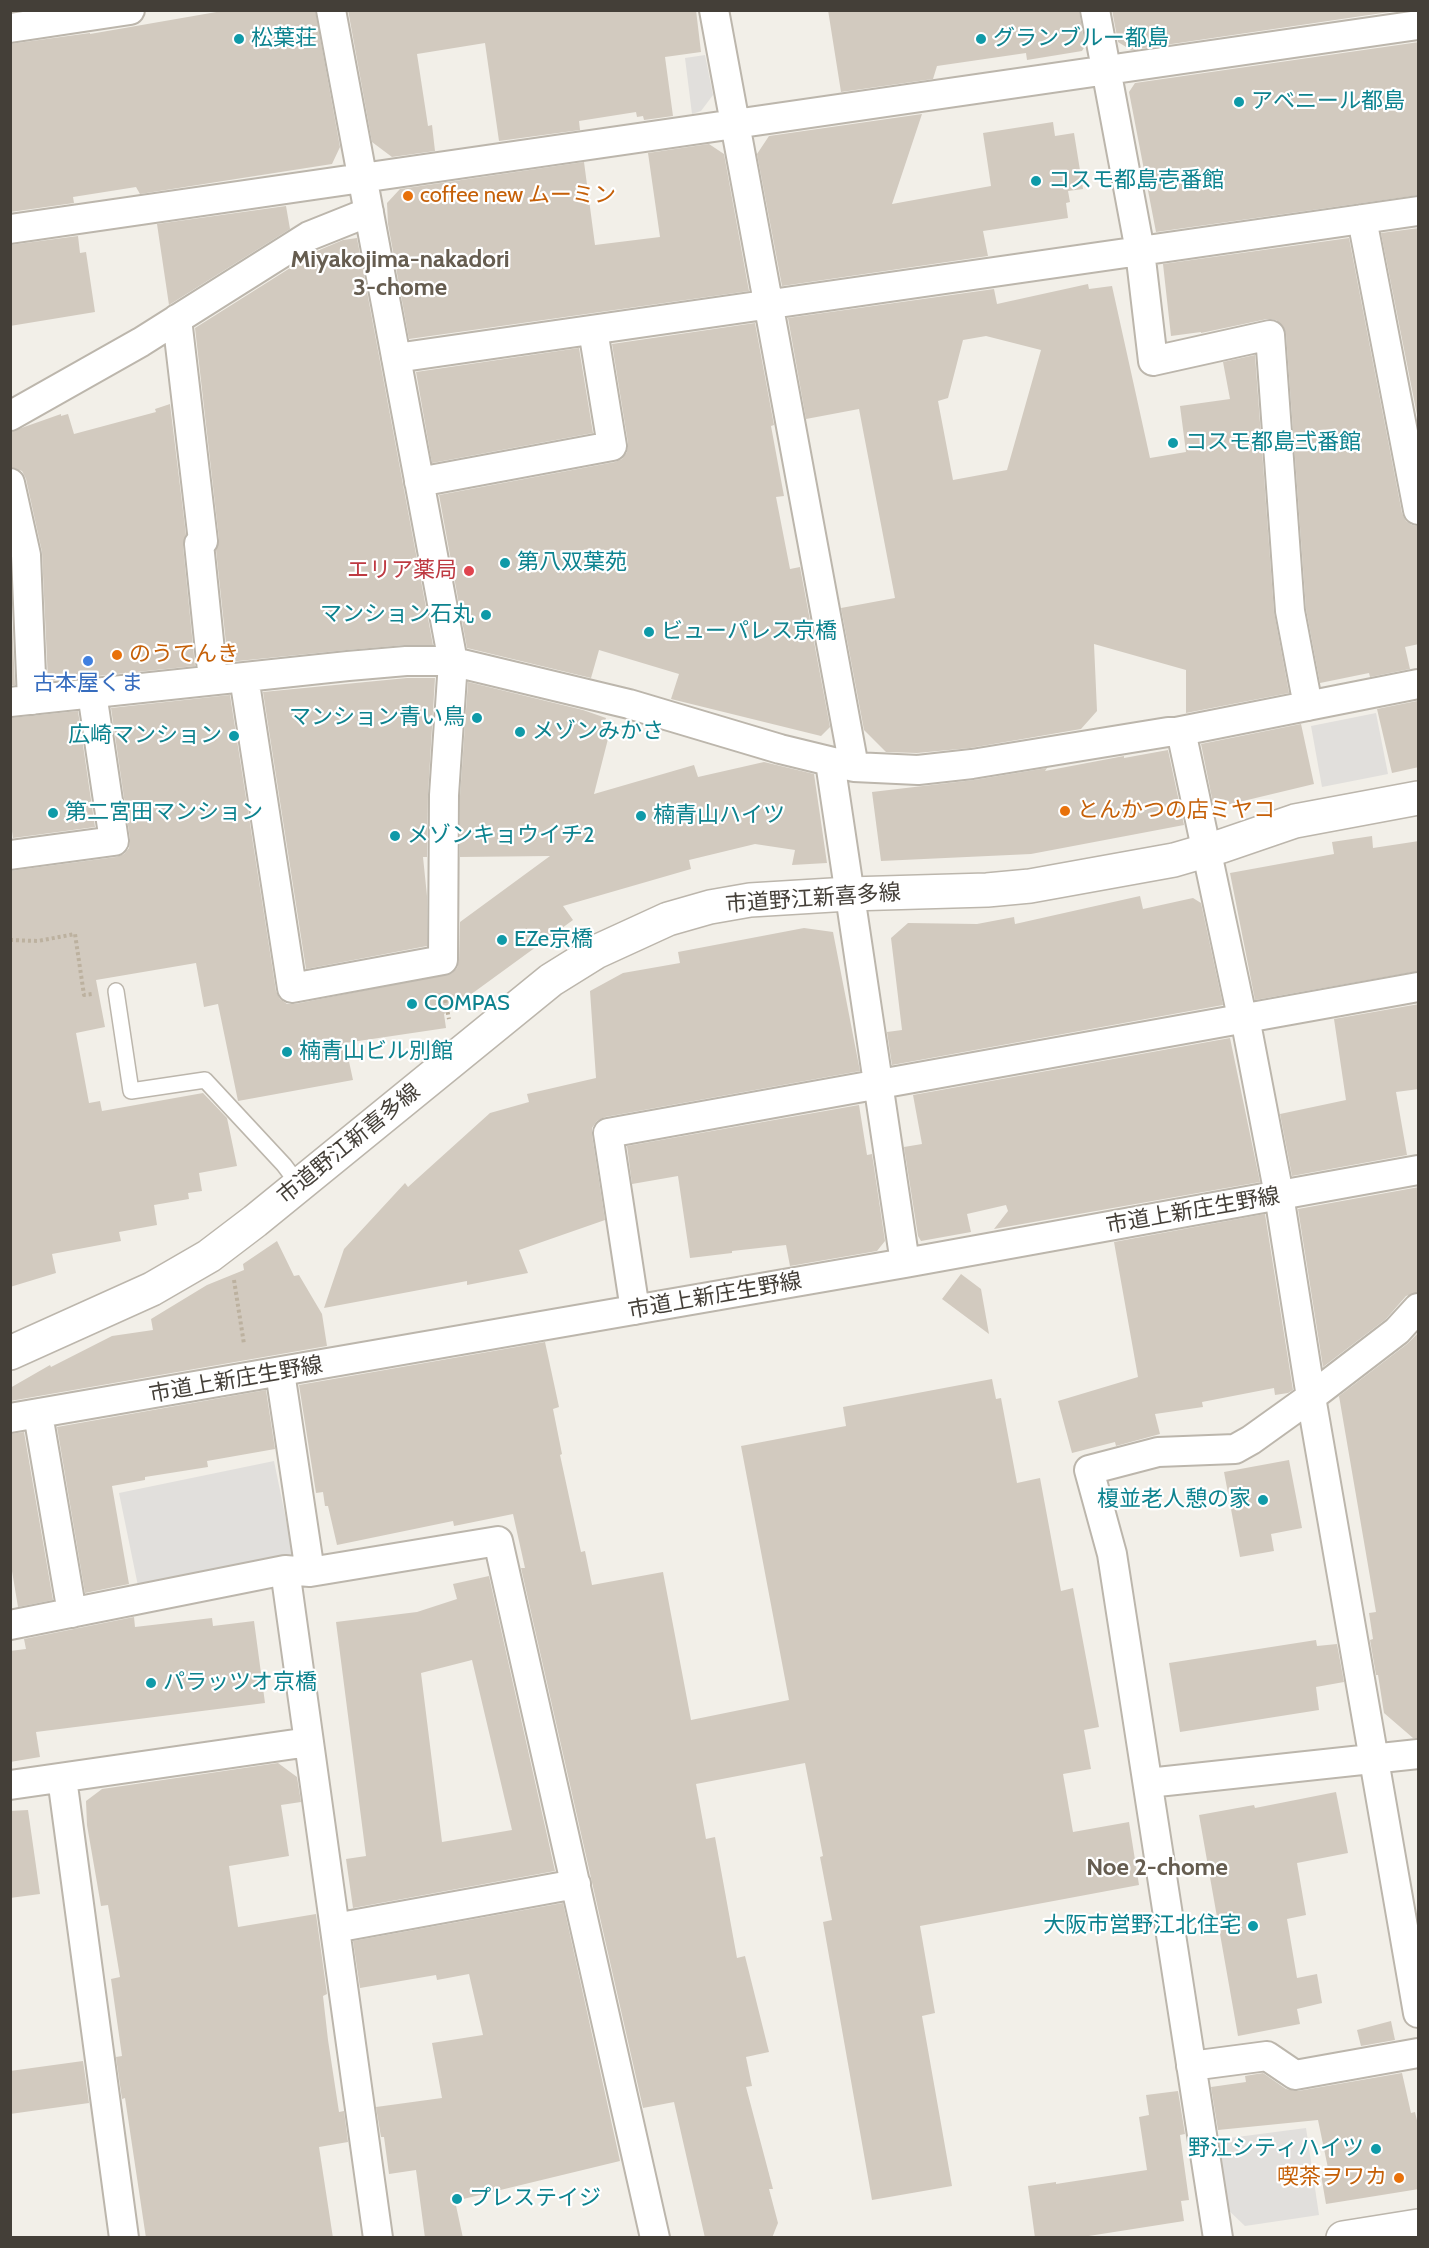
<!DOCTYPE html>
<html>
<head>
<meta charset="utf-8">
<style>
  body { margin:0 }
  #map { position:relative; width:1429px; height:2248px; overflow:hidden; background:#f2efe8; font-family:Cabin,sans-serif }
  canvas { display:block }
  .frame { position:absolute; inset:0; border:12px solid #443f38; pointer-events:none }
</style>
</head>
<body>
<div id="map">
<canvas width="1429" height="2248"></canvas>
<div class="frame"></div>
</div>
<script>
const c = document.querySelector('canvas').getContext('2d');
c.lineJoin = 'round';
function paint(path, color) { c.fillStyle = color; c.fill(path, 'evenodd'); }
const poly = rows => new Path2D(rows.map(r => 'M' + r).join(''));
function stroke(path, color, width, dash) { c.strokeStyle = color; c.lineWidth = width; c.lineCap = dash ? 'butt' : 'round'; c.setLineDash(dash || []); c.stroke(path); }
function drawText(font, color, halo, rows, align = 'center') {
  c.font = font + ' Cabin,"Noto Sans JP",sans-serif'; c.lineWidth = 4.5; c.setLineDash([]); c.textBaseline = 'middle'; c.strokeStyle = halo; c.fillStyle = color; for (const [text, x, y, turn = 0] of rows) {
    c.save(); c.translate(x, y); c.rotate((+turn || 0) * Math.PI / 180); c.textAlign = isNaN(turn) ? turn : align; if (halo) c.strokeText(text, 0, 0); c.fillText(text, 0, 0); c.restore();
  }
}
paint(poly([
  [705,55,713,95,701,111,692,114,685,58],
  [1376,713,1388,774,1322,787,1311,726],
  [274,1461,293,1554,138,1586,119,1493],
  [1306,2128,1319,2215,1245,2226,1223,2205,1214,2140]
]), '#e1dfdc');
paint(poly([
  [228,10,315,10,340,147,332,164,140,194,136,187,73,197,74,203,10,212,10,44,90,33,90,34],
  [348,10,696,10,701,52,665,57,673,116,644,120,643,116,637,117,636,112,579,121,580,130,499,141,485,43,417,54,428,126,432,125,435,151,392,157,372,142],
  [828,10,1079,10,1085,46,1082,51,1027,60,1026,53,937,66,933,79,841,92],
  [1112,10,1403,10,1131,50,1118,42],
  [1419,42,1419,195,1156,232,1129,92,1135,83],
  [922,114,892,204,991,186,983,133,1053,122,1055,136,1074,133,1083,189,1068,191,1070,202,1066,203,1068,218,983,231,988,256,782,286,757,154,769,136],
  [709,144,724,154,749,291,409,339,388,224,387,203,400,189,584,162,595,245,660,237,648,153],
  [286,206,290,229,169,305,157,224],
  [1419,228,1419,425,1381,233],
  [78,236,80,253,86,252,95,312,10,326,10,245],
  [357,238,433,645,405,645,347,650,228,662,216,550,219,539,195,328,317,251,343,240],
  [1349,238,1402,513,1406,521,1412,525,1419,526,1419,644,1405,647,1410,669,1370,677,1369,673,1320,683,1306,609,1286,334,1283,326,1276,320,1267,319,1201,333,1201,332,1171,336,1163,264],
  [1088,284,1089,289,1112,286,1150,458,1186,452,1180,406,1230,399,1223,362,1255,355,1274,612,1289,693,1186,713,1186,670,1094,644,1097,711,1081,729,970,748,917,753,886,752,864,730,841,608,895,598,859,409,806,419,788,318,994,289,997,304],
  [986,336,1041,350,1007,470,953,480,938,401,948,398,963,340],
  [755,323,774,425,771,426,784,496,776,497,790,569,800,567,830,727,821,736,671,699,679,674,599,650,591,678,467,648,439,495,615,462,622,459,627,452,628,443,612,344],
  [579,348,593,433,432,463,416,372],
  [170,404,186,535,183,546,195,666,48,681,42,552,26,479,22,471,10,467,10,432,61,414,61,416,68,414,74,434,156,412,155,409],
  [10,580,15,685,10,685],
  [407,678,435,678,428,794,427,857,423,857,427,896,427,946,306,969,263,692],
  [468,682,583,710,606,718,603,729,610,731,594,794,694,765,698,777,764,762,814,774,827,863,792,865,795,850,755,844,689,860,691,869,563,906,573,920,444,1014,446,1028,345,1043,353,1080,238,1101,218,1004,204,1007,196,963,96,980,105,1027,76,1033,89,1103,100,1101,102,1111,203,1093,227,1118,237,1166,199,1173,202,1191,188,1193,189,1199,154,1205,157,1225,119,1232,121,1241,52,1254,56,1273,10,1287,10,871,116,857,124,854,129,848,130,839,111,708,230,695,276,991,280,999,287,1004,295,1004,452,973,457,968,459,961,460,922,550,856,460,857,460,796],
  [1417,701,1419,767,1392,773,1377,709],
  [78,711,95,827,13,838,10,817,10,718],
  [1301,724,1314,784,1214,808,1201,744],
  [1168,750,1184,825,1031,854,881,861,872,792,974,780,1047,768,1045,771,1124,756,1124,758],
  [1372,836,1373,848,1419,841,1419,971,1255,1000,1230,873,1334,854,1332,842],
  [1140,896,1143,909,1193,898,1201,903,1223,1005,892,1065,887,1032,902,1030,891,938,908,923,977,924,1014,917,1015,924],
  [804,928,833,932,860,1071,605,1117,597,1121,592,1128,592,1135,605,1220,519,1250,528,1273,467,1285,467,1281,324,1308,344,1249,405,1183,408,1187,490,1113,529,1102,527,1094,596,1078,590,991,623,973,680,963,678,952],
  [1419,1004,1419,1089,1396,1092,1407,1155,1292,1176,1280,1114,1346,1100,1334,1019],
  [1230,1038,1260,1182,994,1229,1008,1211,1006,1205,967,1214,971,1232,921,1241,918,1236,904,1147,922,1144,913,1095],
  [859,1105,867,1155,872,1154,885,1241,877,1251,790,1266,786,1245,732,1251,732,1253,690,1258,678,1176,632,1184,627,1146],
  [1419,1187,1419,1292,1406,1296,1386,1319,1323,1367,1298,1209],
  [1265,1214,1293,1390,1288,1393,1275,1395,1274,1388,1202,1402,1203,1407,1155,1414,1160,1434,1116,1446,1115,1442,1072,1453,1058,1401,1138,1377,1114,1242],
  [277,1241,294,1276,299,1275,322,1314,327,1346,10,1401,10,1388,50,1365,51,1367,112,1336,153,1330,151,1319,207,1285,244,1270,243,1264],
  [961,1274,981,1289,989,1334,942,1299],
  [1419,1332,1419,1738,1413,1738,1384,1713,1378,1675,1376,1675,1370,1640,1373,1639,1369,1613,1376,1612,1339,1396,1407,1344],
  [545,1342,559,1407,553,1409,562,1454,560,1455,581,1552,585,1551,592,1585,663,1572,691,1720,789,1700,741,1446,846,1426,843,1407,992,1379,996,1399,1001,1398,1017,1483,1040,1478,1061,1591,1073,1588,1099,1727,1084,1730,1091,1769,1063,1774,1073,1832,1129,1822,1139,1885,920,1926,935,2013,922,2016,952,2186,872,2200,823,1922,832,1920,820,1857,823,1856,805,1763,696,1784,706,1839,715,1837,737,1958,745,1956,769,2052,746,2057,752,2086,746,2087,773,2189,769,2189,778,2223,772,2238,705,2238,674,2102,643,2108,521,1568,525,1568,513,1514,454,1526,453,1521,337,1545,328,1506,325,1506,323,1492,316,1493,299,1385],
  [266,1390,275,1449,207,1461,208,1467,145,1477,145,1480,112,1486,129,1584,85,1593,57,1427],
  [24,1432,53,1600,18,1607,10,1559,10,1434],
  [1289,1460,1302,1528,1271,1534,1274,1551,1240,1557,1224,1472],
  [489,1576,555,1871,353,1908,346,1859,366,1856,336,1622,417,1612,457,1599,453,1584],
  [472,1660,512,1830,442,1842,421,1673],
  [134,1617,135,1627,212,1618,213,1626,254,1621,265,1703,36,1732,40,1757,10,1762,10,1651,26,1649,24,1639],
  [1316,1640,1317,1646,1337,1644,1344,1682,1316,1687,1319,1710,1180,1732,1169,1663],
  [278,1763,297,1777,301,1802,281,1805,289,1856,229,1866,238,1927,316,1914,327,1994,323,1996,328,2040,339,2112,344,2111,348,2142,319,2147,333,2238,146,2238,125,2098,122,2099,116,2057,122,2056,111,1979,120,1977,108,1905,101,1906,87,1825,86,1801,102,1789],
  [1336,1792,1348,1853,1297,1863,1306,1915,1287,1919,1297,1978,1317,1974,1322,2003,1297,2009,1300,2024,1238,2036,1199,1815,1254,1805,1255,1808],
  [28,1810,40,1894,10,1898,10,1811],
  [563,1903,620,2161,455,2201,463,2238,425,2238,416,2170,389,2174,384,2137,381,2137,376,2107,442,2098,432,2043,483,2035,469,1974,437,1980,436,1975,360,1988,353,1941],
  [1391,2021,1395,2040,1361,2046,1357,2030],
  [83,2061,89,2103,10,2114,10,2071],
  [1263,2073,1286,2089,1298,2091,1402,2073,1411,2113,1415,2112,1419,2129,1419,2189,1326,2204,1321,2175,1329,2173,1318,2120,1218,2130,1211,2087,1246,2082,1245,2076],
  [1178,2091,1185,2134,1180,2135,1189,2200,1181,2201,1184,2221,1076,2238,1035,2238,1028,2186,1056,2182,1056,2184,1147,2170,1139,2117,1149,2115,1146,2095]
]), '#d2cabf');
const service = poly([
  [116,991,131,1091,205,1080,284,1165,299,1185]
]);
const minor = poly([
  [714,10,854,767],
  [1095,10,1140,251,1153,361,1270,335,1290,611,1308,706],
  [10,28,130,10],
  [1362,219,1418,510],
  [10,229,1418,25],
  [177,319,203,541,199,544,213,680],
  [396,358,1418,211],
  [10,416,141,342,309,236,369,212],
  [419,482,612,446,593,330],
  [10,483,26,555,32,700],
  [244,677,292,988,443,960,444,795,453,662,331,10],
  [10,702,348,666,406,661,450,661,629,704,780,749,854,767,918,770,972,764,1168,732,1176,732,1418,684],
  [1181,731,1242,1017,1246,1023,1279,1195,1311,1397,1418,2013],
  [830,762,905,1263],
  [10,855,114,841,92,693],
  [635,1310,608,1133,1418,987],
  [280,1372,310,1572],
  [38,1414,72,1613],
  [10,1418,905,1263,1418,1170],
  [285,1570,378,2238],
  [10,1625,285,1570,310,1572,498,1541,655,2238],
  [62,1778,124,2238],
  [1148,1783,1418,1754],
  [10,1785,309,1742],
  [335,1928,576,1884],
  [1191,2066,1267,2056,1295,2075,1418,2053],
  [1218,2238,1112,1554,1089,1470,1158,1452,1235,1449,1251,1440,1311,1397,1397,1331,1418,1308]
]);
const tertiary = poly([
  [10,1353,152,1289,209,1256,255,1221,551,980,596,952,668,919,710,907,750,900,849,894,987,890,1030,886,1174,860,1222,846,1295,821,1418,798],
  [1343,2238,1418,2226]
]);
stroke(service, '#bcb6ac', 18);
stroke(minor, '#bcb6ac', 32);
stroke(tertiary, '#bcb6ac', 36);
stroke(poly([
  [10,940,38,941,75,934,84,995,92,994],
  [444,994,449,1019],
  [234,1280,244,1344]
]), '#bcb19f', 4, [3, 3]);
stroke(service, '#fff', 15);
stroke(minor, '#fff', 28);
stroke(tertiary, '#fff', 33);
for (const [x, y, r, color] of [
  [239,39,6,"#0f9aa8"],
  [981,39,6,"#0f9aa8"],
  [1239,102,6,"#0f9aa8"],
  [1036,181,6,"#0f9aa8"],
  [408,196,6,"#e8710a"],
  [1173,443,6,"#0f9aa8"],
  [505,563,6,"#0f9aa8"],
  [469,571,6,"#e0444e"],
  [486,615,6,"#0f9aa8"],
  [649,632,6,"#0f9aa8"],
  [117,655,6,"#e8710a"],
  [88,661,6,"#3f7fe0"],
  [477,718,6,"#0f9aa8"],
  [520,732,6,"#0f9aa8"],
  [234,736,6,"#0f9aa8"],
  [1065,811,6,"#e8710a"],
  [53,813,6,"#0f9aa8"],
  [641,816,6,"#0f9aa8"],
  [395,836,6,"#0f9aa8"],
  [502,940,6,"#0f9aa8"],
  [412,1004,6,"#0f9aa8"],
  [287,1052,6,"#0f9aa8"],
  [1263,1500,6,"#0f9aa8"],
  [151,1683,6,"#0f9aa8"],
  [1253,1926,6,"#0f9aa8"],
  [1376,2149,6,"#0f9aa8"],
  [1399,2178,6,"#e8710a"],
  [457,2199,6,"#0f9aa8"]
]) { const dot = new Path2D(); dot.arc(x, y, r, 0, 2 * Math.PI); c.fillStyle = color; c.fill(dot); stroke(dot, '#fff', 2); }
drawText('22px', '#0d838f', '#fff', [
  ["松葉荘",251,39],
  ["グランブルー都島",993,39],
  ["アベニール都島",1251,102],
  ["コスモ都島壱番館",1048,181],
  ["コスモ都島弍番館",1185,443],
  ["第八双葉苑",517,563],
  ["マンション石丸",474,615,"right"],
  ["ビューパレス京橋",661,632],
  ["マンション青い鳥",465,718,"right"],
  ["メゾンみかさ",532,732],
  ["広崎マンション",222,736,"right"],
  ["第二宮田マンション",65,813],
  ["楠青山ハイツ",653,816],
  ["メゾンキョウイチ2",407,836],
  ["EZe京橋",514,940],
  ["COMPAS",424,1004],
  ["楠青山ビル別館",299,1052],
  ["榎並老人憩の家",1251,1500,"right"],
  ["パラッツオ京橋",163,1683],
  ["大阪市営野江北住宅",1241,1926,"right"],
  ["野江シティハイツ",1364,2149,"right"],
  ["プレステイジ",469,2199]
], 'left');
drawText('22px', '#c56008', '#fff', [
  ["coffee new ムーミン",420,196],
  ["のうてんき",129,655],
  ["とんかつの店ミヤコ",1077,811],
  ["喫茶ヲワカ",1387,2178,"right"]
], 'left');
drawText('22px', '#be3a42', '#fff', [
  ["エリア薬局",457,571]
], 'right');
drawText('22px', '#366cbe', '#fff', [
  ["古本屋くま",88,684]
]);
drawText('22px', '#443f38', '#fff', [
  ["市道野江新喜多線",813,899,-4],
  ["市道野江新喜多線",349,1144,-39],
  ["市道上新庄生野線",1193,1211,-10],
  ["市道上新庄生野線",715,1296,-10],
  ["市道上新庄生野線",236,1380,-10]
]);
drawText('bold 24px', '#665d50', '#fff', [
  ["Miyakojima-nakadori",400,260],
  ["3-chome",400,288],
  ["Noe 2-chome",1157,1868]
]);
</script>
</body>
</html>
